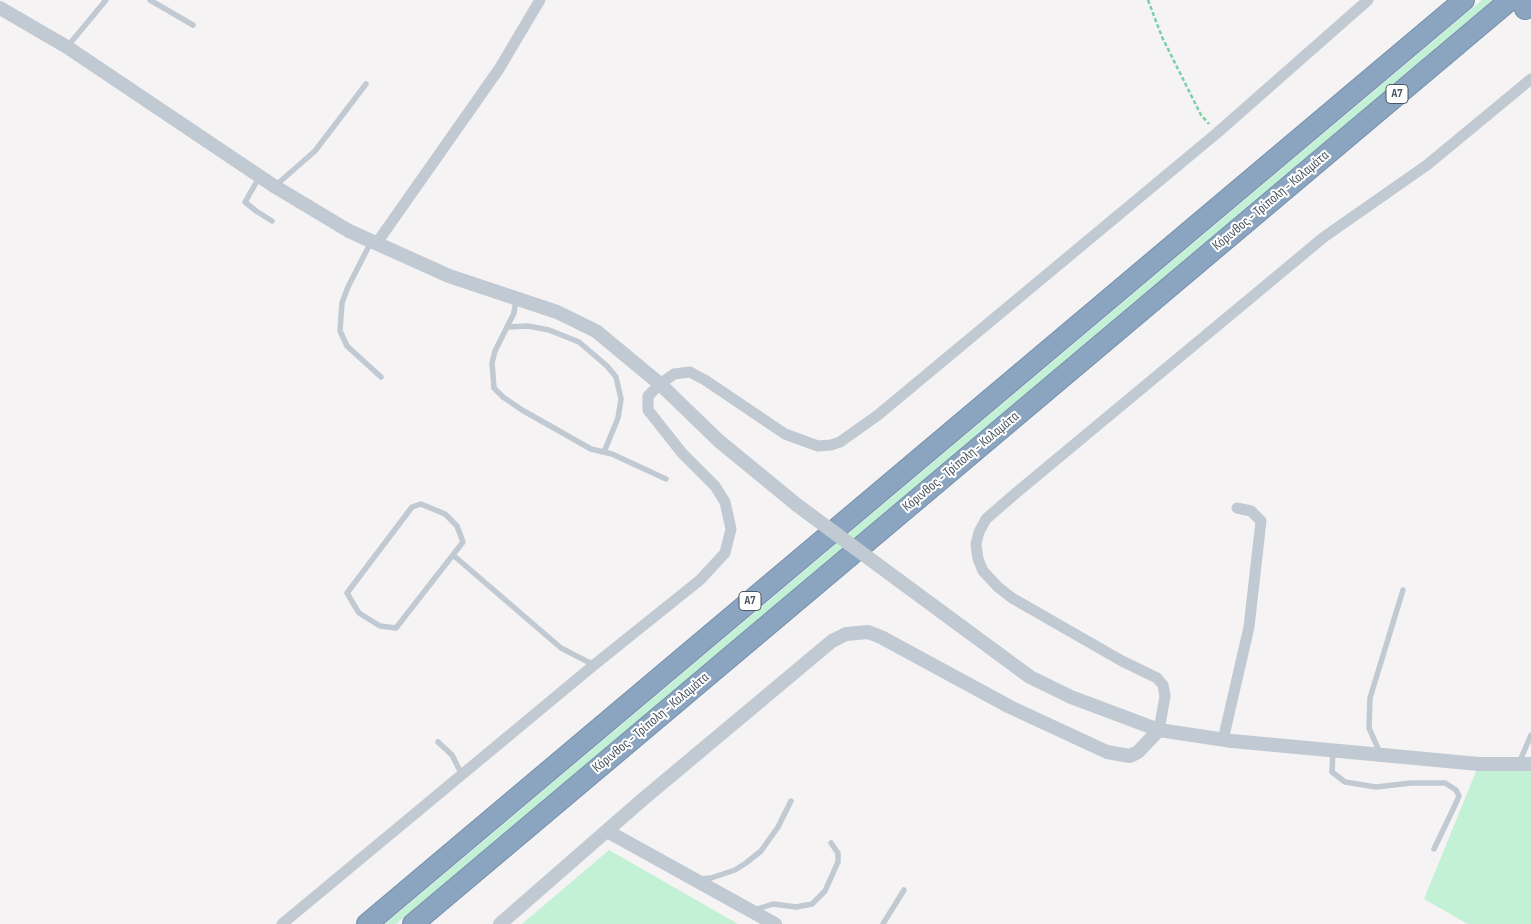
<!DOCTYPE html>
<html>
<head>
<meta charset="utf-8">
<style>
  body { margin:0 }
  canvas { display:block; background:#f5f3f3 }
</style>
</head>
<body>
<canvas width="1531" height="924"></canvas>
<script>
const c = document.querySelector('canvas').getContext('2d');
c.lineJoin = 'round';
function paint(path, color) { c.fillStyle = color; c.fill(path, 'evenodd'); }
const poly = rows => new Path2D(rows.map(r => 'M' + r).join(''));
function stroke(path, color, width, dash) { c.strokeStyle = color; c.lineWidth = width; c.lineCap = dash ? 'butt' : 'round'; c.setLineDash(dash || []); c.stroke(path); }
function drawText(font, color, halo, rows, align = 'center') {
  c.font = font + ' "Sofia Sans Condensed",sans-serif'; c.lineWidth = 4; c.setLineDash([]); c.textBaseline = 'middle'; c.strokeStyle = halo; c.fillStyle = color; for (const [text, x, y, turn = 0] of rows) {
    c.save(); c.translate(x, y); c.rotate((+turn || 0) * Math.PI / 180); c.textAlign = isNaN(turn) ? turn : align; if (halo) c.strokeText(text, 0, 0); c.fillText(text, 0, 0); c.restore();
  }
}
paint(poly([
  [1482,0,1493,0,396,924,385,924],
  [1477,769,1531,770,1531,924,1468,924,1424,899],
  [609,850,738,924,522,924]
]), '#c3f1d5');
const motorway = poly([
  [1525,9,1531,1],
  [367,924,1464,0],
  [413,924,1510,0]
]);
stroke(motorway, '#7690ad', 22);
stroke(poly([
  [1148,0,1162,37,1201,115,1209,124]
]), '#7ad0a6', 2.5, [4, 2.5]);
stroke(poly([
  [150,0,193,25],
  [67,47,106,0],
  [260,176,245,202,256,211,272,221],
  [275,186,315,151,366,84],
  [371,242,348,287,342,303,340,331,347,346,381,377],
  [516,299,514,313,495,351,492,363,494,388,503,397,522,410,591,449,612,454,666,479],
  [508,327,528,326,549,330,579,342,607,366,616,377,621,399,618,418,604,452],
  [421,504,445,514,457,526,463,542,396,628,380,626,359,613,347,593,412,507,421,504],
  [453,555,561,648,594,665],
  [438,742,452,755,462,775],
  [1333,751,1332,772,1345,782,1376,787,1411,783,1445,783,1456,790,1459,796,1457,801,1434,849],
  [1380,753,1369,728,1370,698,1403,590],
  [1519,763,1531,735],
  [700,879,711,878,735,870,746,863,761,851,778,827,791,801],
  [754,910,773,904,796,907,812,904,825,891,838,862,838,853,831,843],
  [883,924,904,890]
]), '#c1cad2', 5.5);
stroke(poly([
  [376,244,499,69,540,0],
  [1159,730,1165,696,1163,685,1157,678,1122,661,1012,598,998,587,983,571,978,559,976,544,979,532,986,519,1016,493,1324,237,1427,165,1531,79],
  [1223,740,1249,627,1261,521,1251,511,1237,508],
  [282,924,594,665,700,580,725,553,731,529,725,502,715,486,682,453,648,410,648,396,660,384,674,374,690,372,705,380,785,434,818,446,831,445,840,442,878,415,1217,133,1368,0]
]), '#c1cad2', 11);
stroke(poly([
  [0,8,67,47,274,186,349,231,449,276,557,312,596,331,660,384,719,441,797,505],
  [897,579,1030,677,1071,697,1159,730,1232,741,1479,764,1531,764],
  [607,831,775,924],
  [500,924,642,800,832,641,846,634,868,632,881,637,1010,707,1107,752,1130,756,1138,752,1159,730]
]), '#c1cad2', 14);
stroke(motorway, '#8ba5c1', 20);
stroke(poly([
  [797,505,897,579]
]), '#c1cad2', 14);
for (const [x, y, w] of [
  [1397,94,22],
  [750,601,22]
]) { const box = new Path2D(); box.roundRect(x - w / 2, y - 9.5, w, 19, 4); c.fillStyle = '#fff'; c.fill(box); stroke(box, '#4a5661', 1); }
drawText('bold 12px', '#4a5661', null, [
  ["Α7",1397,94],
  ["Α7",750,601]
]);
drawText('14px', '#4a5661', '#fff', [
  ["Κόρινθος - Τρίπολη - Καλαμάτα",1271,201,-40],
  ["Κόρινθος - Τρίπολη - Καλαμάτα",961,462,-40],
  ["Κόρινθος - Τρίπολη - Καλαμάτα",651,723,-40]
]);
</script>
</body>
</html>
